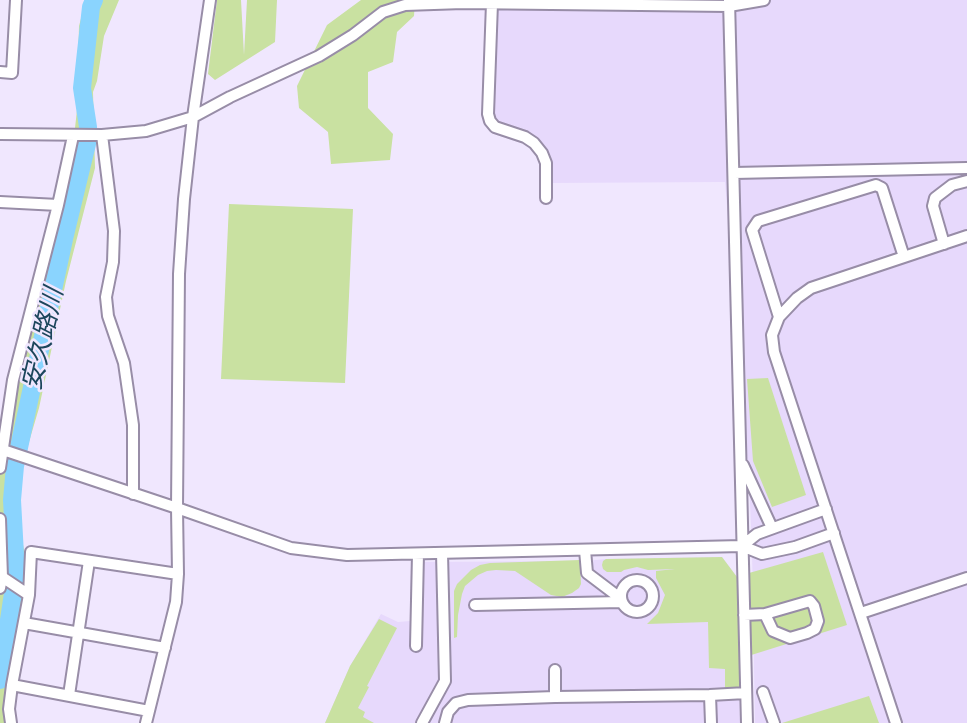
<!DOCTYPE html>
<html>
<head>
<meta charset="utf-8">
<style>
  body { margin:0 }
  canvas { display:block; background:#f0e7fe }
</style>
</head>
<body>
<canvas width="967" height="723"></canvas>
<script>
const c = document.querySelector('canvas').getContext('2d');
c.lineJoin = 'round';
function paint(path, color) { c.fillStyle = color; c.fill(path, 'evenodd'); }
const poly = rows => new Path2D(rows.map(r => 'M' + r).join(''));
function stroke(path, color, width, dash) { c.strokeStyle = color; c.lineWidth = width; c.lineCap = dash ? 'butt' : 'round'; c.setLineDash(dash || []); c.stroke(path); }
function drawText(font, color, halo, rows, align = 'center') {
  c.font = font + ' "Golos Text","Noto Sans JP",sans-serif'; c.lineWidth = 5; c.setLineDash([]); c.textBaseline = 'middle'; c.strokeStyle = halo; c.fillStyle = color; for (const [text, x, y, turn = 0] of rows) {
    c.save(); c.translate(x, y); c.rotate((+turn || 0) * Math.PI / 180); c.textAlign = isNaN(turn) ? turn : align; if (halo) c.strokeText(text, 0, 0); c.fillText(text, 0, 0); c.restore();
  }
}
paint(poly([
  [729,0,967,0,967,723,755,723,752,550,749,479,725,182,546,183,534,143,495,127,489,117,492,3,729,6],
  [722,557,737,577,740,723,325,723,350,666,381,614,398,622,410,621,411,562,586,561,606,559]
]), '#e7d9fc');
paint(poly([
  [86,0,119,0,104,36,97,81,93,92,95,168,66,281,39,408,21,469,19,497,20,528,24,550,31,563,10,723,0,723,0,468,5,436,75,128,80,83,78,64,79,26],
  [217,0,241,0,244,55,247,0,277,0,275,42,215,80,208,74],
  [361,0,415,0,414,16,397,32,393,62,368,72,368,108,393,134,390,160,331,164,328,132,299,108,297,86,327,25],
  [229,204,353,209,345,383,221,379],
  [768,378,806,495,772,507,753,461,747,379],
  [823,552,847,625,745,657,749,573],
  [722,557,737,577,740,685,738,688,725,691,725,669,709,668,708,622,647,624,658,613,665,595,656,578,656,571,675,569,648,570,637,567,624,570,621,572,607,572,603,569,602,565,603,561,606,559],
  [580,560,581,584,579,588,572,593,562,597,551,595,515,571,496,570,487,571,478,575,465,586,462,594,458,615,457,637,454,638,454,591,457,584,471,570,480,565,490,563],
  [379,619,397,628,367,686,369,687,358,708,365,712,363,717,374,723,325,723,350,666],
  [869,696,879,723,782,723]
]), '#c9e1a1');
stroke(poly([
  [0,680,16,573,12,500,15,466,64,239,87,144,88,127,82,88,91,7,94,0]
]), '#8ad4fe', 18);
const minor = poly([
  [729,0,747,723],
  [492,3,488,114,490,121,495,127,525,137,534,143,542,153,546,163,546,198],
  [0,72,12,73,16,0],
  [0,134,102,135,146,131,193,117,230,97,319,56,353,35,383,12,405,5,463,3,729,6,764,0],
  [102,135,114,231,113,262,106,297,108,316,124,363,133,425,133,494],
  [734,173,967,168],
  [0,202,58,205],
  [944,244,933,206,935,198,952,185,967,181],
  [779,317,752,230,758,221,876,185,882,188,904,257],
  [0,449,177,508,291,548,347,555,742,546,762,554,795,547,834,533],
  [743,465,772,528],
  [0,468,13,380,58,205,73,136],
  [0,519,2,577,0,588],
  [742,546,757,534,826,509],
  [585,550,587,573,620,598],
  [2,577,29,595],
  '621 596a16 16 0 1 1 32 0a16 16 0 1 1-32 0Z',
  [475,605,622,602],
  [861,613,967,578],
  [744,615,765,614,810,601,814,606,818,621,815,629,807,633,790,638,773,631,765,614],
  [24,623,165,648],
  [416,646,418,554],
  [763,692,774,723],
  [69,695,89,561],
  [555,697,710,695],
  [149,711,12,685,29,595,31,552,178,574],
  [11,723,9,709,12,685],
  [146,723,176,602,178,574,177,508,179,274,184,199,193,117,210,0],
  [422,723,445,681,442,553],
  [445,723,448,712,456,703,468,700,555,697,555,670],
  [711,723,710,695,746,693],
  [896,723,774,352,772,335,779,317,797,298,811,288,967,236]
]);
stroke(minor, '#988da7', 14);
stroke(minor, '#fff', 10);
drawText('italic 26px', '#1c465c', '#f0e7fe', [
  ["安久路川",43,339,-77]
]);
</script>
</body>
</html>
